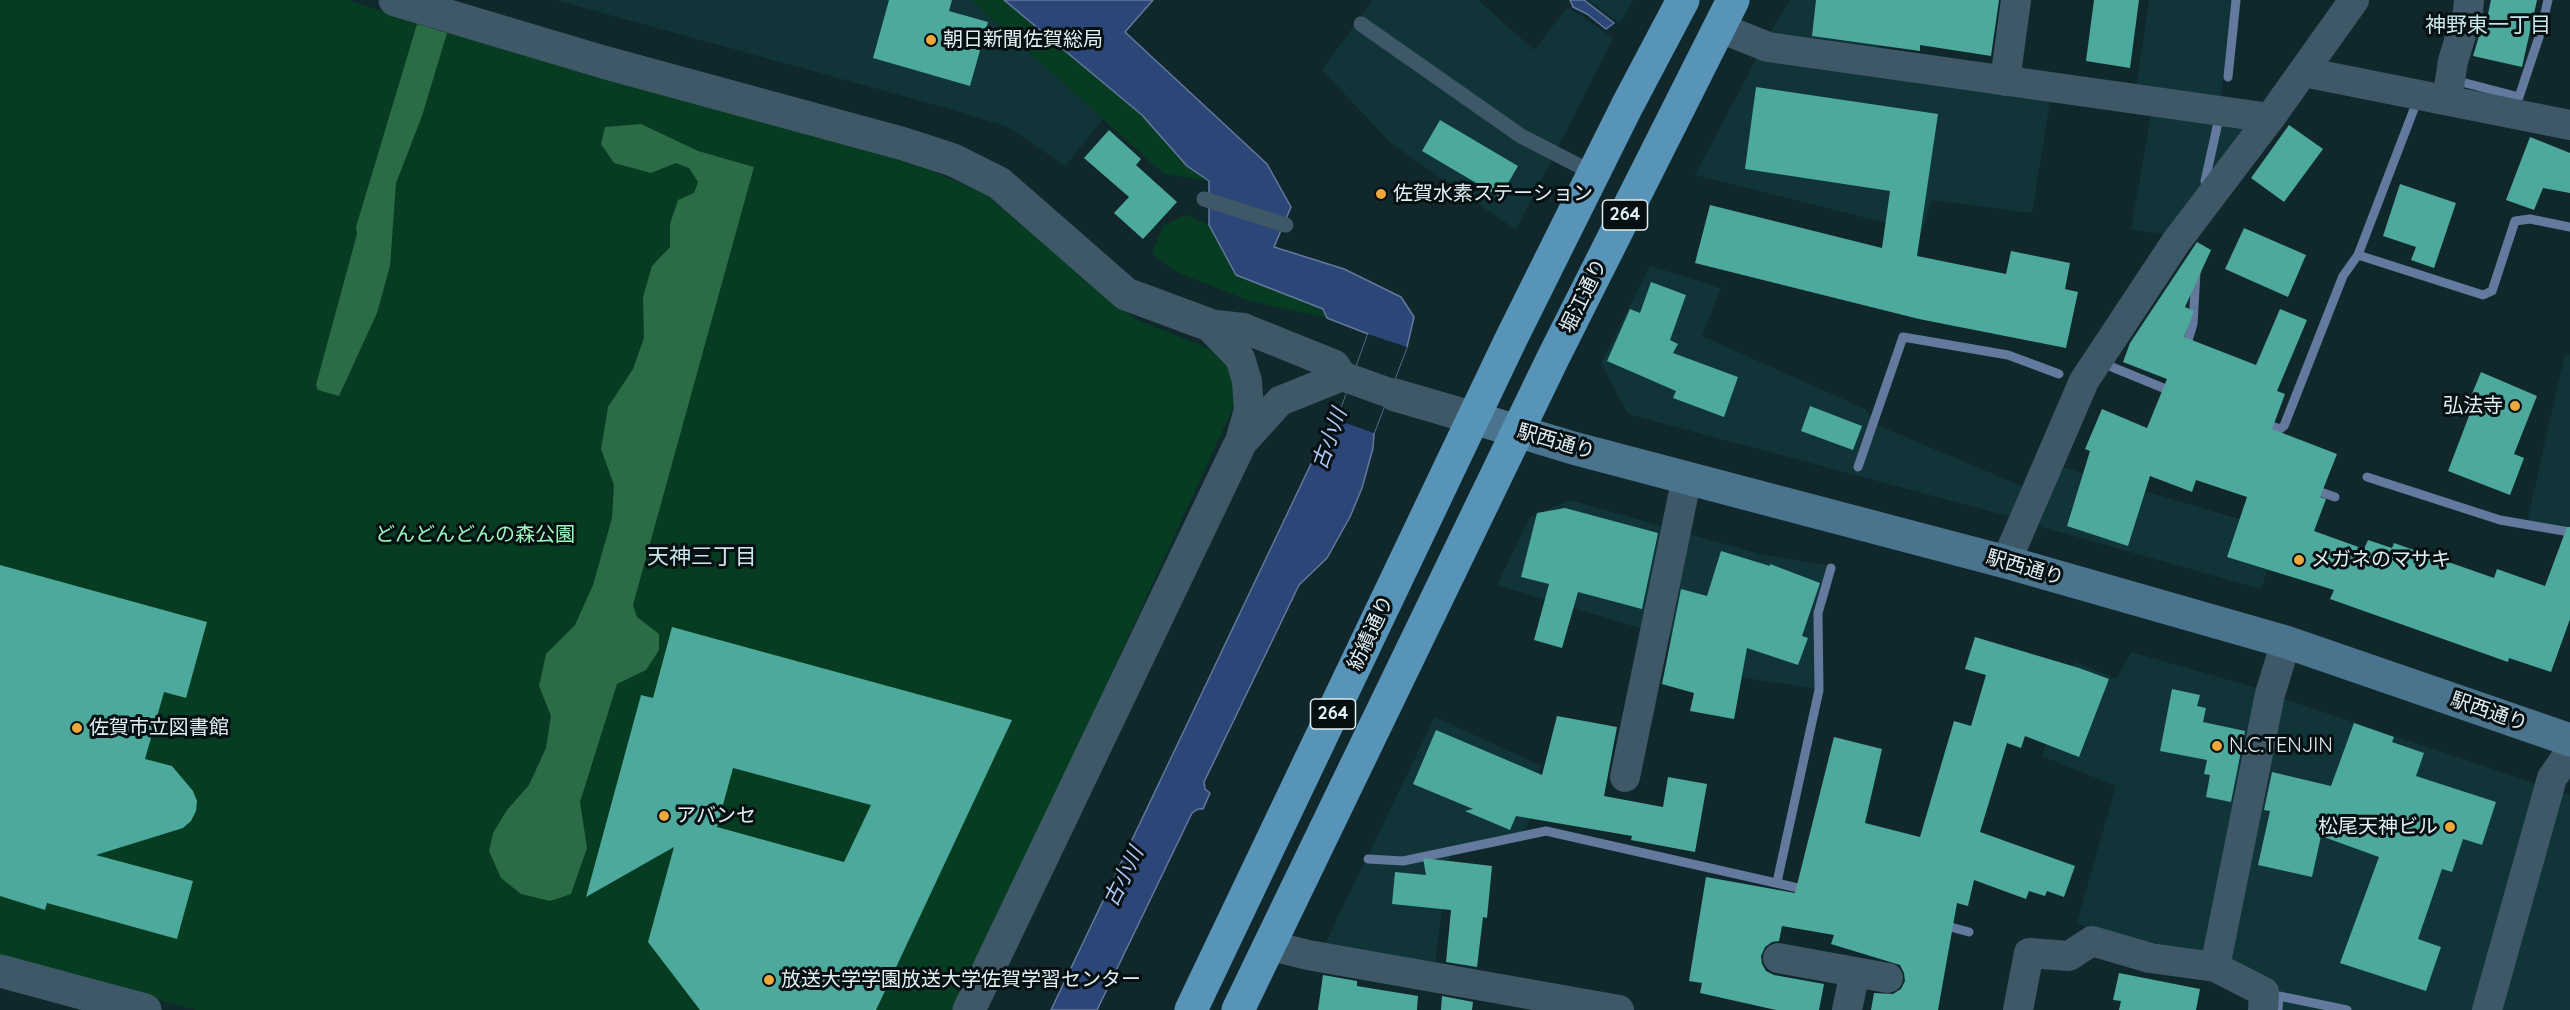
<!DOCTYPE html>
<html>
<head>
<meta charset="utf-8">
<style>
  body { margin:0 }
  canvas { display:block; background:#10282c }
</style>
</head>
<body>
<canvas width="2570" height="1010"></canvas>
<script>
const c = document.querySelector('canvas').getContext('2d');
c.lineJoin = 'round';
function paint(path, color) { c.fillStyle = color; c.fill(path, 'evenodd'); }
const poly = rows => new Path2D(rows.map(r => 'M' + r).join(''));
function stroke(path, color, width, dash) { c.strokeStyle = color; c.lineWidth = width; c.lineCap = dash ? 'butt' : 'round'; c.setLineDash(dash || []); c.stroke(path); }
function drawText(font, color, halo, rows, align = 'center') {
  c.font = font + ' Quicksand,"Noto Sans JP",sans-serif'; c.lineWidth = 6; c.setLineDash([]); c.textBaseline = 'middle'; c.strokeStyle = halo; c.fillStyle = color; for (const [text, x, y, turn = 0] of rows) {
    c.save(); c.translate(x, y); c.rotate((+turn || 0) * Math.PI / 180); c.textAlign = isNaN(turn) ? turn : align; if (halo) c.strokeText(text, 0, 0); c.fillText(text, 0, 0); c.restore();
  }
}
paint(poly([
  [556,0,971,0,1103,119,1065,166,1008,127,954,110],
  [1373,0,1478,0,1534,50,1568,7,1613,38,1516,230,1391,143,1322,70],
  [1589,0,1633,0,1620,24],
  [1790,0,1887,0,1878,54,1768,36],
  [2149,0,2235,0,2217,120,2253,123,2165,234,2131,230,2152,109,2136,90],
  [1759,54,2051,95,2032,213,1931,200,1922,232,1695,175],
  [1650,266,1721,288,1702,336,1865,409,1879,426,2024,487,2012,517,1628,414,1601,363],
  [2565,354,2570,355,2570,529,2527,522],
  [2059,466,2280,531,2261,589,2039,526],
  [1570,500,1763,555,1830,566,1817,613,1817,689,1707,672,1710,649,1497,585,1530,517],
  [2131,652,2260,689,2208,953,2093,932,2077,922,2116,786,2042,756,2075,662,2117,679],
  [2284,699,2570,795,2570,1010,2281,1010,2282,992,2228,961],
  [1435,717,1541,766,1528,825,1514,842,1450,855,1434,968,1325,944]
]), '#113439');
paint(poly([
  [0,0,348,0,447,33,897,156,985,194,1137,320,1223,354,1237,399,1096,707,953,1010,196,1010,0,956],
  [971,0,1004,0,1142,115,1187,166,1209,181,1164,174],
  [1186,215,1209,225,1236,275,1323,310,1327,318,1250,301,1179,273,1152,254,1163,226]
]), '#063c21');
paint(poly([
  [417,24,447,33,422,116,396,183,390,266,377,313,339,396,318,390,316,385,357,234,356,227],
  [641,124,698,151,754,167,633,605,637,617,659,634,659,650,646,670,617,684,580,802,587,848,571,894,550,901,521,894,501,878,489,851,493,833,507,810,529,785,546,748,551,716,539,686,546,654,575,625,593,585,612,518,614,485,601,449,608,407,633,369,644,338,643,297,652,266,670,247,670,224,678,200,694,193,698,182,689,168,676,163,651,173,614,163,601,144,605,127]
]), '#2b6c46');
const water = poly([
  [1004,0,1153,0,1125,32,1267,164,1291,207,1274,247,1344,269,1401,297,1414,317,1407,347,1374,433,1373,448,1362,488,1350,517,1327,558,1299,585,1204,782,1205,789,1210,793,1203,809,1198,809,1192,813,1097,1010,1051,1010,1329,426,1337,420,1368,334,1327,318,1323,309,1236,275,1209,225,1209,181,1187,166,1142,115,1004,0],
  [1570,0,1584,0,1614,23,1606,29,1587,14,1573,7,1570,0]
]);
paint(water, '#2d4678');
stroke(water, '#63799d', 1.5);
paint(poly([
  [1368,334,1407,347,1374,433,1337,420]
]), '#10282c');
stroke(poly([
  [2228,77,2236,0],
  [2454,80,2519,97,2540,34,2548,0],
  [2205,181,2219,118],
  [2358,255,2483,295,2492,291,2515,221,2530,219,2570,227],
  [2185,350,2193,324,2196,272],
  [2112,367,2173,392],
  [2263,423,2280,429,2284,426,2343,276,2358,255,2414,109],
  [1858,467,1903,337,2008,355,2059,374],
  [2367,477,2500,520,2570,532],
  [2312,489,2335,497],
  [1368,859,1403,861,1546,831,1807,890],
  [1777,882,1819,690,1818,613,1831,568],
  [1943,925,1969,932],
  [2278,1010,2279,996,2347,1010]
]), '#63799d', 9);
paint(poly([
  [889,0,952,0,949,11,988,22,970,86,873,58],
  [1816,0,1999,0,1991,56,1920,45,1920,51,1812,36],
  [2094,0,2139,0,2130,68,2086,61],
  [2491,0,2537,0,2522,67,2473,56,2483,23,2486,23],
  [1756,87,1938,114,1917,256,2006,274,2011,251,2070,263,2065,289,2078,292,2066,348,1919,319,1695,263,1710,205,1882,248,1890,191,1745,169],
  [1440,120,1518,166,1500,197,1422,151],
  [2289,125,2323,149,2284,202,2251,178],
  [1109,130,1141,159,1136,165,1177,202,1143,239,1114,213,1129,197,1084,158],
  [2530,137,2570,153,2570,193,2543,188,2534,210,2506,200],
  [2400,184,2456,203,2434,268,2411,260,2416,247,2383,236],
  [2244,228,2306,255,2288,297,2225,269],
  [2197,242,2211,250,2185,307,2194,311,2184,337,2256,365,2280,309,2307,320,2277,391,2285,394,2272,429,2337,454,2320,497,2326,499,2314,531,2364,549,2368,540,2392,548,2394,543,2494,578,2497,569,2545,586,2567,527,2570,527,2570,619,2551,672,2509,658,2508,662,2330,599,2334,590,2227,557,2247,497,2196,480,2192,492,2150,476,2128,546,2067,526,2090,451,2085,449,2102,409,2147,428,2167,379,2123,362,2130,343],
  [1651,282,1686,295,1670,340,1678,344,1673,353,1738,377,1724,417,1673,398,1676,391,1607,361,1630,309,1640,313],
  [2481,372,2537,396,2514,454,2524,458,2510,495,2448,471,2472,408,2467,406],
  [1810,406,1862,426,1853,450,1801,431],
  [1565,508,1658,533,1642,609,1578,592,1562,648,1534,640,1549,584,1521,577,1537,513],
  [1721,551,1770,566,1770,564,1820,583,1802,636,1808,638,1798,665,1747,648,1734,719,1690,711,1694,693,1662,684,1681,589,1707,596],
  [0,565,207,622,186,698,164,692,145,759,172,766,193,791,197,801,196,811,191,821,183,828,96,855,193,881,177,939,47,903,45,910,0,896],
  [672,627,1012,720,876,1010,700,1010,648,942,674,847,586,897,641,695,653,698],
  [733,768,871,805,844,862,717,827],
  [1975,637,2079,668,2109,679,2079,757,2025,736,2021,748,2007,743,1980,832,2075,866,2064,897,2047,891,2045,896,2029,891,2026,899,1974,880,1968,906,1957,903,1938,1010,1871,1010,1874,993,1893,994,1901,989,1905,981,1904,973,1900,965,1831,944,1834,935,1782,926,1779,941,1772,942,1765,947,1761,956,1762,964,1766,971,1774,975,1824,984,1819,1010,1776,1010,1700,993,1702,983,1689,981,1706,877,1795,893,1834,737,1882,749,1865,823,1920,837,1954,721,1971,726,1986,675,1965,669],
  [2172,689,2200,695,2197,706,2206,708,2203,722,2245,731,2231,802,2206,797,2210,775,2204,774,2207,760,2160,751],
  [1557,716,1617,727,1604,796,1663,807,1668,777,1707,784,1695,852,1631,840,1632,836,1516,816,1510,830,1465,811,1473,809,1413,784,1436,730,1542,775],
  [2354,723,2394,737,2392,742,2424,753,2416,776,2496,802,2482,845,2463,839,2452,872,2442,869,2418,939,2441,947,2426,991,2340,963,2379,857,2321,836,2312,877,2258,865,2270,811,2264,810,2272,772,2331,786],
  [1423,858,1492,866,1487,918,1483,917,1477,967,1446,962,1451,910,1392,904,1395,872,1426,875],
  [2119,973,2200,989,2196,1010,2119,1010,2121,1001,2113,1000],
  [1323,975,1357,981,1357,986,1418,996,1417,1010,1318,1010],
  [1442,996,1473,1002,1472,1010,1441,1010]
]), '#4da99b');
stroke(poly([
  [1361,24,1521,136,1593,173],
  [1204,199,1286,225]
]), '#3e5867', 15);
stroke(poly([
  [1718,27,1768,47,2270,118],
  [2304,72,2570,125],
  [2005,81,2016,0],
  [2447,100,2453,61,2468,12,2469,0],
  [1207,324,1243,328,1335,365,1342,376,1395,395],
  [1207,324,1240,358,1247,381,1249,410,1238,448],
  [1242,443,1280,401,1342,376],
  [2006,562,2084,381,2176,242,2270,118,2354,0],
  [1625,777,1687,477],
  [1268,945,1308,955,1619,1010],
  [1778,958,1888,978],
  [1847,1010,1855,972],
  [2018,1010,2029,953,2069,956,2092,941,2150,958,2215,967],
  [2263,1010,2264,992,2215,967,2270,694,2286,642],
  [2487,1010,2552,778,2570,752]
]), '#3e5867', 30);
stroke(poly([
  [395,0,603,62,904,144,953,160,999,183,1126,294,1207,324],
  [1395,395,1474,418],
  [0,971,145,1010],
  [969,1010,1238,448]
]), '#3e5867', 33);
stroke(poly([
  [1474,418,1573,448,2006,562,2286,642,2570,740]
]), '#4a748d', 33);
stroke(poly([
  [1191,1010,1511,339,1627,106,1683,0],
  [1238,1010,1553,358,1733,0]
]), '#5794b8', 33);
for (const [x, y, r, color] of [
  [931,40,6,"#eda83b"],
  [1381,194,6,"#eda83b"],
  [2515,406,6,"#eda83b"],
  [2299,560,6,"#eda83b"],
  [77,728,6,"#eda83b"],
  [2217,746,6,"#eda83b"],
  [664,816,6,"#eda83b"],
  [2450,827,6,"#eda83b"],
  [769,980,6,"#eda83b"]
]) { const dot = new Path2D(); dot.arc(x, y, r, 0, 2 * Math.PI); c.fillStyle = color; c.fill(dot); stroke(dot, '#060f11', 2); }
for (const [x, y, w] of [
  [1625,215,45],
  [1333,714,45]
]) { const box = new Path2D(); box.roundRect(x - w / 2, y - 15, w, 30, 4.5); c.fillStyle = '#060f11'; c.fill(box); stroke(box, '#e2eff2', 1.5); }
drawText('bold 18px', '#e2eff2', null, [
  ["264",1625,215],
  ["264",1333,714]
]);
drawText('20px', '#e2eff2', '#060f11', [
  ["朝日新聞佐賀総局",943,40],
  ["佐賀水素ステーション",1393,194],
  ["弘法寺",2503,406,"right"],
  ["メガネのマサキ",2311,560],
  ["佐賀市立図書館",89,728],
  ["N.C.TENJIN",2229,746],
  ["アバンセ",676,816],
  ["松尾天神ビル",2438,827,"right"],
  ["放送大学学園放送大学佐賀学習センター",781,980]
], 'left');
drawText('20px', '#e2eff2', '#060f11', [
  ["堀江通り",1584,296,-64],
  ["駅西通り",1556,442,16],
  ["駅西通り",2025,568,16],
  ["紡績通り",1371,633,-65],
  ["駅西通り",2489,712,19]
]);
drawText('20px', '#9cf9be', '#060f11', [
  ["どんどんどんの森公園",475,535]
]);
drawText('21px', '#cae6eb', '#060f11', [
  ["神野東一丁目",2488,26]
]);
drawText('italic 21px', '#afc9f8', '#060f11', [
  ["古小川",1330,439,-70],
  ["古小川",1124,877,-64]
]);
drawText('22px', '#cae6eb', '#060f11', [
  ["天神三丁目",702,557]
]);
</script>
</body>
</html>
